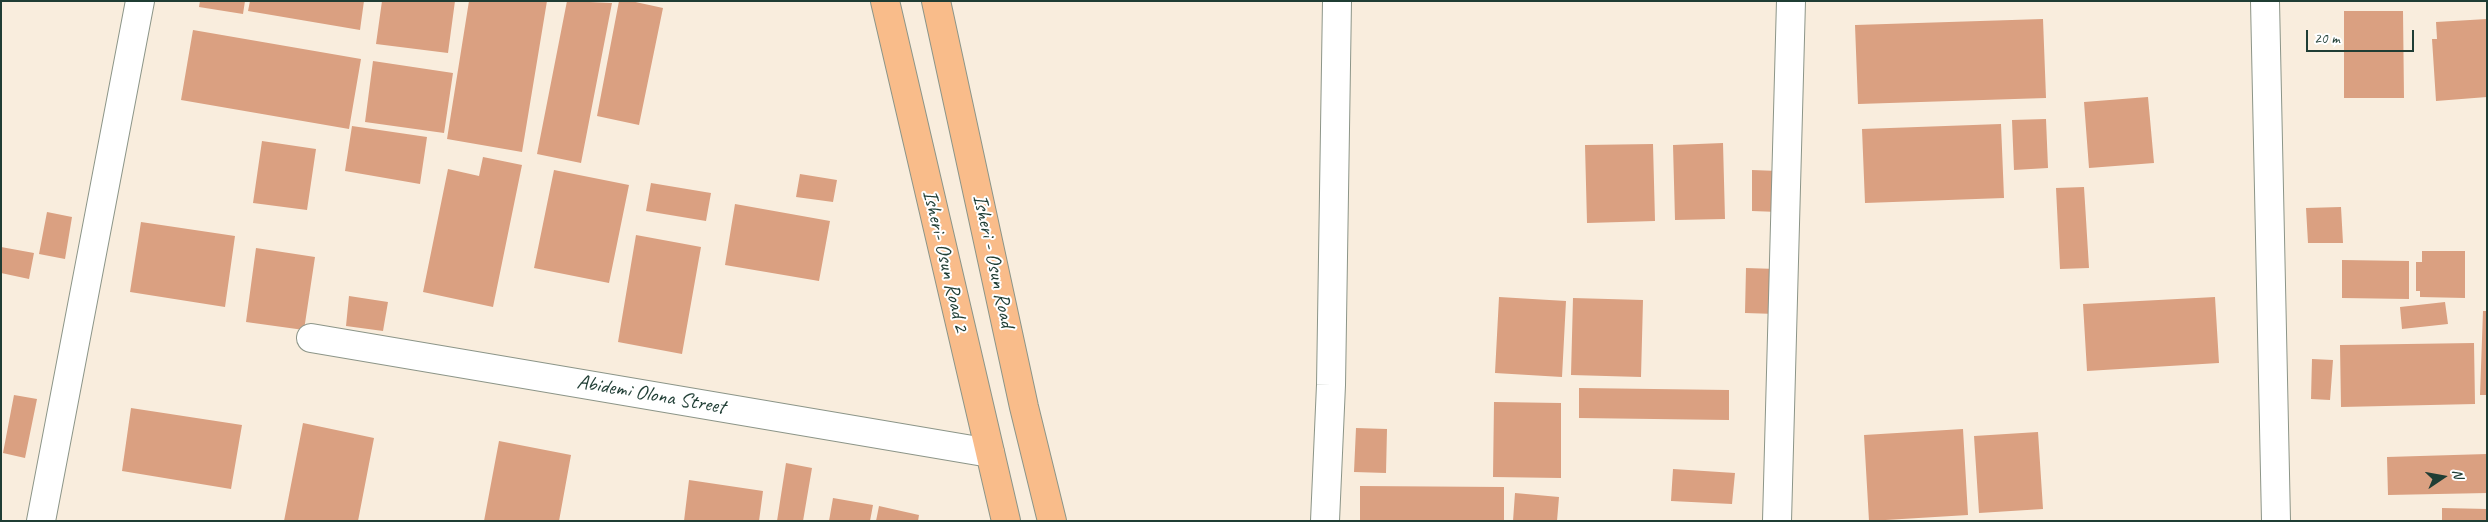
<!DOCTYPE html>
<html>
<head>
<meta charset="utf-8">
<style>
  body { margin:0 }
  #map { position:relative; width:2488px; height:522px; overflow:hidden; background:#f9eddd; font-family:Caveat,sans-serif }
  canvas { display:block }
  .frame { position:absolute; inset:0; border:2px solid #1f3d34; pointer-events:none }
  .north { position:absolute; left:2418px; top:452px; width:50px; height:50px; -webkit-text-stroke:4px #fff; paint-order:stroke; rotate:78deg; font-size:14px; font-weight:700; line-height:20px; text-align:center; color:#1f3d34 }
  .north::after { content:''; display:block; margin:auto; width:18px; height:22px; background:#1f3d34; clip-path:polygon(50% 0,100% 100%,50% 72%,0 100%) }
  .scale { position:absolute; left:2306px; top:30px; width:108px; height:22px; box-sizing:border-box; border:2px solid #1f3d34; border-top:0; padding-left:6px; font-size:15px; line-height:18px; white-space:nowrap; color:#1f3d34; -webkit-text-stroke:4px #fff; paint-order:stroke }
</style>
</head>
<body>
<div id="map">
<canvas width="2488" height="522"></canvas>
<div class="frame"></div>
<div class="north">N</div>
<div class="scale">20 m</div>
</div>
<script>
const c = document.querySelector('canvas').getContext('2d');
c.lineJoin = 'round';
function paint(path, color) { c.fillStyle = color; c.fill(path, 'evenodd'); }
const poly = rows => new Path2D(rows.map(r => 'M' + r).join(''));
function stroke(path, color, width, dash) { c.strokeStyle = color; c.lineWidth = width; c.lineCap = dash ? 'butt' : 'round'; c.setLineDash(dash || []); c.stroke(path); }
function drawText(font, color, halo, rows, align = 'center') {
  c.font = font + ' Caveat,sans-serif'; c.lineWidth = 4; c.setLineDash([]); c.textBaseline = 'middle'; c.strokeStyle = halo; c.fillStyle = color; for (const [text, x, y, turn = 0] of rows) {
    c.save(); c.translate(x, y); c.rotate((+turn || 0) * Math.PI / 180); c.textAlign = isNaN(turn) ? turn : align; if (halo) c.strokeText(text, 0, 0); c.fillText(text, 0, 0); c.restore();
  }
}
paint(poly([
  [200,1,245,1,243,14,199,7],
  [250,1,364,1,360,30,248,11],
  [382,1,455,1,448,53,376,44],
  [469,1,547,1,522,152,447,139],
  [567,1,612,3,581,163,537,154],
  [619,1,631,1,663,8,639,125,597,116],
  [2344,11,2403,11,2404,98,2344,98],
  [2043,19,2046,98,1858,104,1855,25],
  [2487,19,2487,97,2436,101,2432,39,2437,39,2436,22],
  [193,30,361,59,349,129,181,100],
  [373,61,453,73,444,133,365,122],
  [2148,97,2154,163,2089,168,2084,102],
  [2046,119,2048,168,2014,170,2012,120],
  [2001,124,2004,198,1865,203,1862,129],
  [352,126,427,137,420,184,345,171],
  [262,141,316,149,307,210,253,203],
  [1723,143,1725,219,1675,220,1673,145],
  [1653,144,1655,221,1587,223,1585,145],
  [483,157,522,165,493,307,423,292,448,169,479,176],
  [554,170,629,185,609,283,534,268],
  [1752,170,1778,171,1778,212,1752,211],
  [800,174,837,180,833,202,796,197],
  [651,183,711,193,706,221,646,211],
  [2084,187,2089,268,2060,269,2056,188],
  [735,204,830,221,819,281,725,265],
  [2341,207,2343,243,2308,243,2306,208],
  [47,212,72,217,65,259,39,254],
  [141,222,235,236,225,307,130,292],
  [636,235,701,247,682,354,618,342],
  [1,247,34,253,29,279,1,273],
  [256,248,315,257,304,330,246,322],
  [2422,251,2465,251,2465,298,2420,297,2420,291,2416,291,2416,262,2422,262],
  [2342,260,2409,261,2409,299,2342,298],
  [1746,268,1777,269,1776,314,1745,313],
  [349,296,388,302,383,331,346,326],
  [1499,297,1566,301,1562,377,1495,373],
  [2215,297,2219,363,2087,371,2083,304],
  [1573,298,1643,300,1641,377,1571,375],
  [2445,302,2448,324,2402,329,2400,307],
  [2483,311,2487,311,2487,395,2480,395],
  [2474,343,2475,404,2341,407,2340,345],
  [2312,359,2333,360,2330,400,2311,399],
  [1579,388,1729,390,1729,420,1579,418],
  [14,395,37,399,25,458,3,453],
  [1494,402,1561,403,1561,478,1493,477],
  [131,408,242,425,231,489,122,471],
  [303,423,374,438,358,521,284,521],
  [1356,428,1387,429,1386,473,1354,472],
  [1963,429,1968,515,1869,521,1864,435],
  [2038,432,2043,509,1979,513,1974,436],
  [499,441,571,455,559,521,484,521],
  [2487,454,2487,493,2388,495,2387,457],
  [786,463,812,468,803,521,777,521],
  [1673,469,1735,473,1732,504,1671,501],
  [689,480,763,491,759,521,684,521],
  [1360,486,1504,487,1504,521,1360,521],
  [1515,493,1559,497,1557,521,1513,521],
  [833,498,873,505,870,521,829,521],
  [879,506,919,515,918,521,876,521],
  [2442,508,2487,509,2487,521,2442,521]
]), '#daa081');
const minor = poly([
  [2265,1,2276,521],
  [311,338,990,453],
  [41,521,140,1],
  [1325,521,1331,385,1337,1],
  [1777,521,1791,1]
]);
const major = poly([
  [885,1,1006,521],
  [936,1,1024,407,1052,521]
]);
stroke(minor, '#8c9588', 30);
stroke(major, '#8c9588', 30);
stroke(minor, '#fff', 28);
stroke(major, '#f9bc8a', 28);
drawText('21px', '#1f3d34', '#fff', [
  ["Isheri- Osun Road 2",945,261,77],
  ["Isheri - Osun Road",993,261,78],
  ["Abidemi Olona Street",651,395,10]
]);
</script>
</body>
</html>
